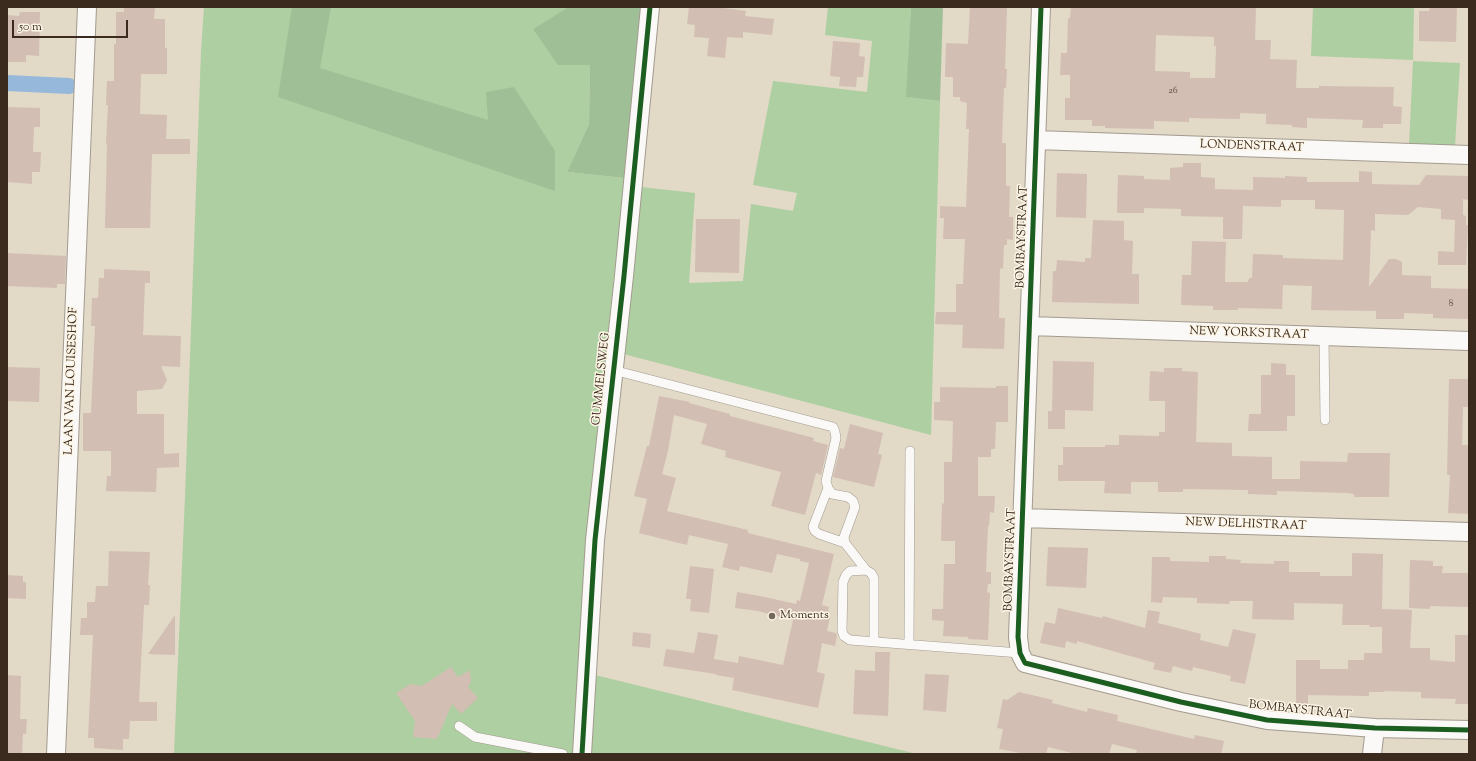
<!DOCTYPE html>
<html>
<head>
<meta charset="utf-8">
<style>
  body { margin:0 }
  #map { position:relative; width:1476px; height:761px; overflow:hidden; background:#e2d9c7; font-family:"Sorts Mill Goudy",serif }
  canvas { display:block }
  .frame { position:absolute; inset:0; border:8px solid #3b2a1e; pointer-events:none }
  .scale { position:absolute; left:12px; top:20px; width:116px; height:18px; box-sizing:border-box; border:2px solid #3b2a1e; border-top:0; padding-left:5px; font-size:12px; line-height:14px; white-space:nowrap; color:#3b2a1e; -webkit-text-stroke:3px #fcf5e5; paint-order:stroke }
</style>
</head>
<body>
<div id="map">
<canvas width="1476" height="761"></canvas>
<div class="frame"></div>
<div class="scale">50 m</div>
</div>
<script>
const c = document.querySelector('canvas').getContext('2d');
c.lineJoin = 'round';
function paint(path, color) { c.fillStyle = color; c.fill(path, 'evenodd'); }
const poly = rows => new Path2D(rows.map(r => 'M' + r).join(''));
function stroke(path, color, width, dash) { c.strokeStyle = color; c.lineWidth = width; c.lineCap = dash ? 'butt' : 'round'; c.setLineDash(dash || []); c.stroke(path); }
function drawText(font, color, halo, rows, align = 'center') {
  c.font = font + ' "Sorts Mill Goudy",serif'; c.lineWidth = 3; c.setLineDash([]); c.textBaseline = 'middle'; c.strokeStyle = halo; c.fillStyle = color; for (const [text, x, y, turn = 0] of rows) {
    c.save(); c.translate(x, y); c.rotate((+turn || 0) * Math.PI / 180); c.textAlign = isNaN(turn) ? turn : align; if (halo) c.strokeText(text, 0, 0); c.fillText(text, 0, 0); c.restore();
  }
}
paint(poly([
  [204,7,568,7,533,29,590,64,589,124,567,172,625,178,606,350,589,538,574,754,174,754,185,496,201,51],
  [828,7,911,7,907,97,940,101,931,435,620,353,641,187,695,193,689,283,743,281,751,204,793,211,797,193,753,185,773,81,867,92,872,41,825,35],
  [1313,7,1414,7,1413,60,1311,56],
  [1413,61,1460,63,1455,146,1409,145],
  [595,675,917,754,590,754]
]), '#adcfa1');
paint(poly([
  [292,7,331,7,320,68,488,120,486,92,514,87,555,151,555,191,278,97],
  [568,7,642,7,625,178,567,172,589,124,590,65,558,65,533,29],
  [911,7,943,7,940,101,906,97]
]), '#9fc097');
stroke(poly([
  [7,83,69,86]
]), '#96b8db', 16);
paint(poly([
  [124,7,155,7,154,19,165,19,165,48,167,48,167,74,141,74,140,114,167,115,166,139,190,139,190,154,152,154,150,228,105,228,107,144,106,144,108,105,106,105,107,81,114,81,114,44,116,44,116,12,124,12],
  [689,7,715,7,746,11,745,16,774,19,772,35,743,32,743,38,727,37,725,58,707,56,709,38,694,37,695,25,687,24],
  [970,7,1007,7,1005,69,1007,69,1006,88,1004,88,1002,143,1006,143,1006,186,1010,186,1009,217,1013,217,1013,240,1007,239,1007,245,1004,245,1003,269,1000,268,999,318,1005,318,1004,349,962,348,963,325,935,324,936,312,956,312,956,284,963,284,965,239,943,239,944,218,940,218,940,206,966,207,969,129,966,129,967,103,960,101,960,97,953,97,953,77,945,77,946,43,968,44],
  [1071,7,1256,7,1255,40,1271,40,1270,59,1297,60,1296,88,1319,88,1319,86,1394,87,1393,106,1402,107,1401,124,1383,124,1383,128,1362,128,1363,120,1307,118,1307,128,1292,127,1292,125,1266,124,1266,114,1240,113,1240,119,1189,118,1189,122,1154,121,1154,129,1105,128,1105,126,1092,126,1092,120,1065,120,1065,98,1070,98,1070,75,1060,75,1061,53,1067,53,1068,18,1070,18],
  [1156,35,1214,37,1214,46,1216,46,1215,78,1190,78,1190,72,1155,71],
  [1430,7,1457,7,1456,42,1419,41,1419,11,1429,11],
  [20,12,40,12,39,56,26,55,26,62,7,62,7,15,19,16],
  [833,41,860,43,859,56,865,57,863,77,857,77,856,87,839,86,840,77,830,76],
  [7,107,40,108,40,127,34,127,33,152,41,152,40,172,32,172,32,184,7,182],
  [1183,163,1201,163,1201,177,1215,178,1215,189,1253,190,1253,177,1285,178,1285,176,1307,177,1307,182,1359,182,1359,171,1372,172,1372,184,1419,185,1426,175,1469,176,1469,200,1463,199,1463,215,1466,216,1466,225,1468,225,1466,265,1438,265,1438,251,1454,252,1455,220,1441,219,1441,209,1418,207,1408,215,1375,214,1375,231,1371,230,1369,287,1389,259,1396,259,1402,262,1402,275,1431,276,1431,288,1468,289,1468,319,1433,318,1433,314,1404,313,1404,319,1376,319,1376,311,1311,310,1312,286,1283,285,1282,309,1238,308,1238,310,1213,310,1213,306,1181,305,1182,275,1191,275,1192,241,1226,242,1225,282,1248,282,1249,278,1252,278,1253,254,1283,255,1283,258,1343,260,1344,210,1315,209,1315,200,1281,200,1281,207,1243,206,1242,239,1223,239,1223,217,1181,216,1181,209,1144,208,1144,213,1117,213,1118,175,1144,176,1144,179,1170,180,1170,168,1183,167],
  [1057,173,1087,174,1086,218,1056,217],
  [696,219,740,219,739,273,695,272],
  [1093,220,1124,221,1124,240,1133,241,1132,274,1139,274,1139,304,1052,302,1053,271,1056,271,1057,260,1085,262,1085,258,1091,258],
  [7,253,66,256,65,284,57,284,57,288,7,286],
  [104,269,150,271,150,283,145,283,143,335,181,336,180,367,161,366,167,380,162,389,137,391,137,414,164,414,164,454,179,453,179,467,157,468,156,492,106,491,107,476,111,476,111,451,83,451,83,413,91,413,95,326,91,326,92,298,98,298,99,278,104,278],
  [1053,361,1094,362,1093,411,1065,410,1065,429,1048,429,1048,411,1052,411],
  [1271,363,1286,364,1286,375,1295,375,1295,416,1287,416,1287,431,1248,431,1249,414,1261,414,1261,375,1271,375],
  [7,367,40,368,39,402,7,401],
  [1164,368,1182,368,1182,371,1198,372,1196,442,1232,443,1232,456,1272,457,1272,479,1300,479,1300,461,1347,462,1348,453,1390,453,1389,497,1354,497,1354,494,1347,493,1277,491,1277,495,1248,494,1248,490,1183,489,1183,492,1158,492,1158,482,1131,482,1131,494,1104,493,1105,481,1058,481,1058,465,1063,465,1063,447,1105,447,1105,445,1119,445,1119,435,1159,436,1159,432,1165,432,1165,401,1149,401,1150,371,1164,372],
  [1449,379,1469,379,1469,407,1463,407,1462,445,1469,445,1469,514,1448,513,1450,475,1447,475],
  [996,386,1008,386,1008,422,996,422,995,449,991,449,991,457,978,457,978,496,995,496,994,513,990,512,989,526,988,526,986,572,991,572,991,584,988,584,987,592,990,593,988,640,968,639,968,637,943,636,944,621,932,620,932,609,943,609,944,564,955,564,955,541,941,541,942,503,944,504,944,462,952,462,953,421,934,420,934,402,940,402,940,387,996,388],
  [659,396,690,402,689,403,730,414,730,416,814,438,813,441,828,445,821,475,816,473,805,515,771,506,781,472,725,457,726,451,701,444,707,424,674,415,668,451,662,474,676,478,667,511,748,530,748,533,834,554,822,605,829,607,827,617,830,617,827,631,836,633,837,635,835,646,822,643,817,672,825,674,818,708,732,690,734,678,716,675,716,674,663,666,666,649,694,653,698,632,718,635,714,659,738,663,739,656,783,665,793,620,758,611,735,608,737,592,760,596,796,604,797,600,800,601,809,563,800,561,800,559,777,554,772,573,740,566,739,571,722,567,728,544,689,535,687,545,639,533,647,499,634,496,647,446,649,446],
  [850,424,883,433,878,454,882,455,874,487,833,477,840,448,844,449],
  [1048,547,1088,548,1086,588,1046,586],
  [109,551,150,552,148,585,150,585,149,605,144,605,139,702,157,702,157,721,130,721,129,739,123,739,123,750,94,748,94,738,88,738,93,635,80,635,81,618,87,618,87,602,95,602,96,586,108,586],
  [1352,553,1383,554,1382,609,1412,610,1410,648,1430,648,1430,660,1455,662,1455,635,1469,635,1469,704,1455,704,1456,699,1421,698,1421,692,1384,691,1384,692,1369,692,1369,696,1308,695,1308,709,1296,709,1296,660,1320,660,1320,669,1348,669,1348,660,1364,660,1364,653,1382,653,1382,627,1369,627,1370,625,1342,625,1343,604,1294,603,1294,620,1252,619,1253,601,1230,601,1229,604,1197,603,1197,598,1163,597,1162,603,1151,602,1152,557,1170,557,1170,561,1209,562,1209,556,1226,556,1226,559,1241,560,1240,563,1274,564,1274,561,1289,561,1289,572,1320,572,1320,576,1352,576],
  [1410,560,1433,561,1433,566,1443,566,1442,573,1469,573,1469,607,1430,606,1430,609,1409,608],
  [690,566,714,569,709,613,690,611,691,599,686,599],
  [7,575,23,576,23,582,26,582,26,599,7,598],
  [1058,608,1102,618,1103,616,1145,628,1148,610,1160,612,1158,623,1201,634,1200,640,1228,647,1233,629,1256,634,1245,684,1230,681,1231,676,1193,667,1192,671,1173,666,1171,673,1153,669,1155,663,1077,641,1077,644,1066,641,1065,648,1040,643,1045,622,1055,624],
  [175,615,175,655,148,654],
  [633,632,651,634,650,648,632,646],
  [875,652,890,652,888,716,853,714,855,670,875,671],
  [451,667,458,677,470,670,471,682,468,687,478,698,461,714,452,704,437,739,413,737,415,721,396,693,410,684,422,686],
  [925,674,949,675,946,712,923,710],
  [7,675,21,676,20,719,27,719,26,734,23,734,22,754,7,754],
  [1019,692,1053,700,1052,703,1087,712,1088,708,1118,715,1117,721,1194,739,1195,735,1224,741,1221,754,1136,754,1137,750,1112,744,1109,754,1076,754,1048,747,1046,754,1026,754,999,749,1003,729,997,728,1003,699,1007,700]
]), '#d3beb4');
const lane = poly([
  [1324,336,1325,420],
  [613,370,833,427,835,432,836,438,826,481,828,488,832,494,848,497,853,501,855,507,844,537,845,543,866,570,850,571,846,575,843,582,842,631,844,636,850,640,1020,653],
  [828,488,813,527,815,531,819,534,845,543],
  [866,570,871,573,874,578,874,641],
  [909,644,910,451],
  [459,726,475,737,563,754]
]);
const street = poly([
  [1041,7,1018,637,1020,653,1025,663,1181,702,1267,720,1375,728,1469,730],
  [1036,140,1469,155],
  [1030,326,1469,341],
  [1023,518,1469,532],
  [56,754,87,7],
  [582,754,595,540,624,276,650,7],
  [1372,754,1375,728]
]);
stroke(lane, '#a29b8f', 10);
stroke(street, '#a29b8f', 20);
stroke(lane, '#fbf9f7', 9);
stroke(street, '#fbf9f7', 18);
stroke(poly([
  [1041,7,1018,637,1020,653,1025,663,1181,702,1267,720,1375,728,1469,730],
  [582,754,595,540,624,276,650,7]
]), '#1b5e20', 5);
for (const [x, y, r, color] of [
  [772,616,4,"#756759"]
]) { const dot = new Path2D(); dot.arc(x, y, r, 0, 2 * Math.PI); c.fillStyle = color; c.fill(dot); stroke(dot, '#fcf5e5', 1.5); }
drawText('10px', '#614f44', null, [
  ["26",1173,91],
  ["8",1451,304]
]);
drawText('12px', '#3b2a1e', '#fcf5e5', [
  ["LONDENSTRAAT",1252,147,2],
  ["BOMBAYSTRAAT",1023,237,-88],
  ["NEW YORKSTRAAT",1249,334,2],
  ["GUMMELSWEG",602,379,-84],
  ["LAAN VAN LOUISESHOF",72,381,-88],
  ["NEW DELHISTRAAT",1246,525,2],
  ["BOMBAYSTRAAT",1011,560,-88],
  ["BOMBAYSTRAAT",1300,711,6]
]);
drawText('12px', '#3b2a1e', '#fcf5e5', [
  ["Moments",780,616]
], 'left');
</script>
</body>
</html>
